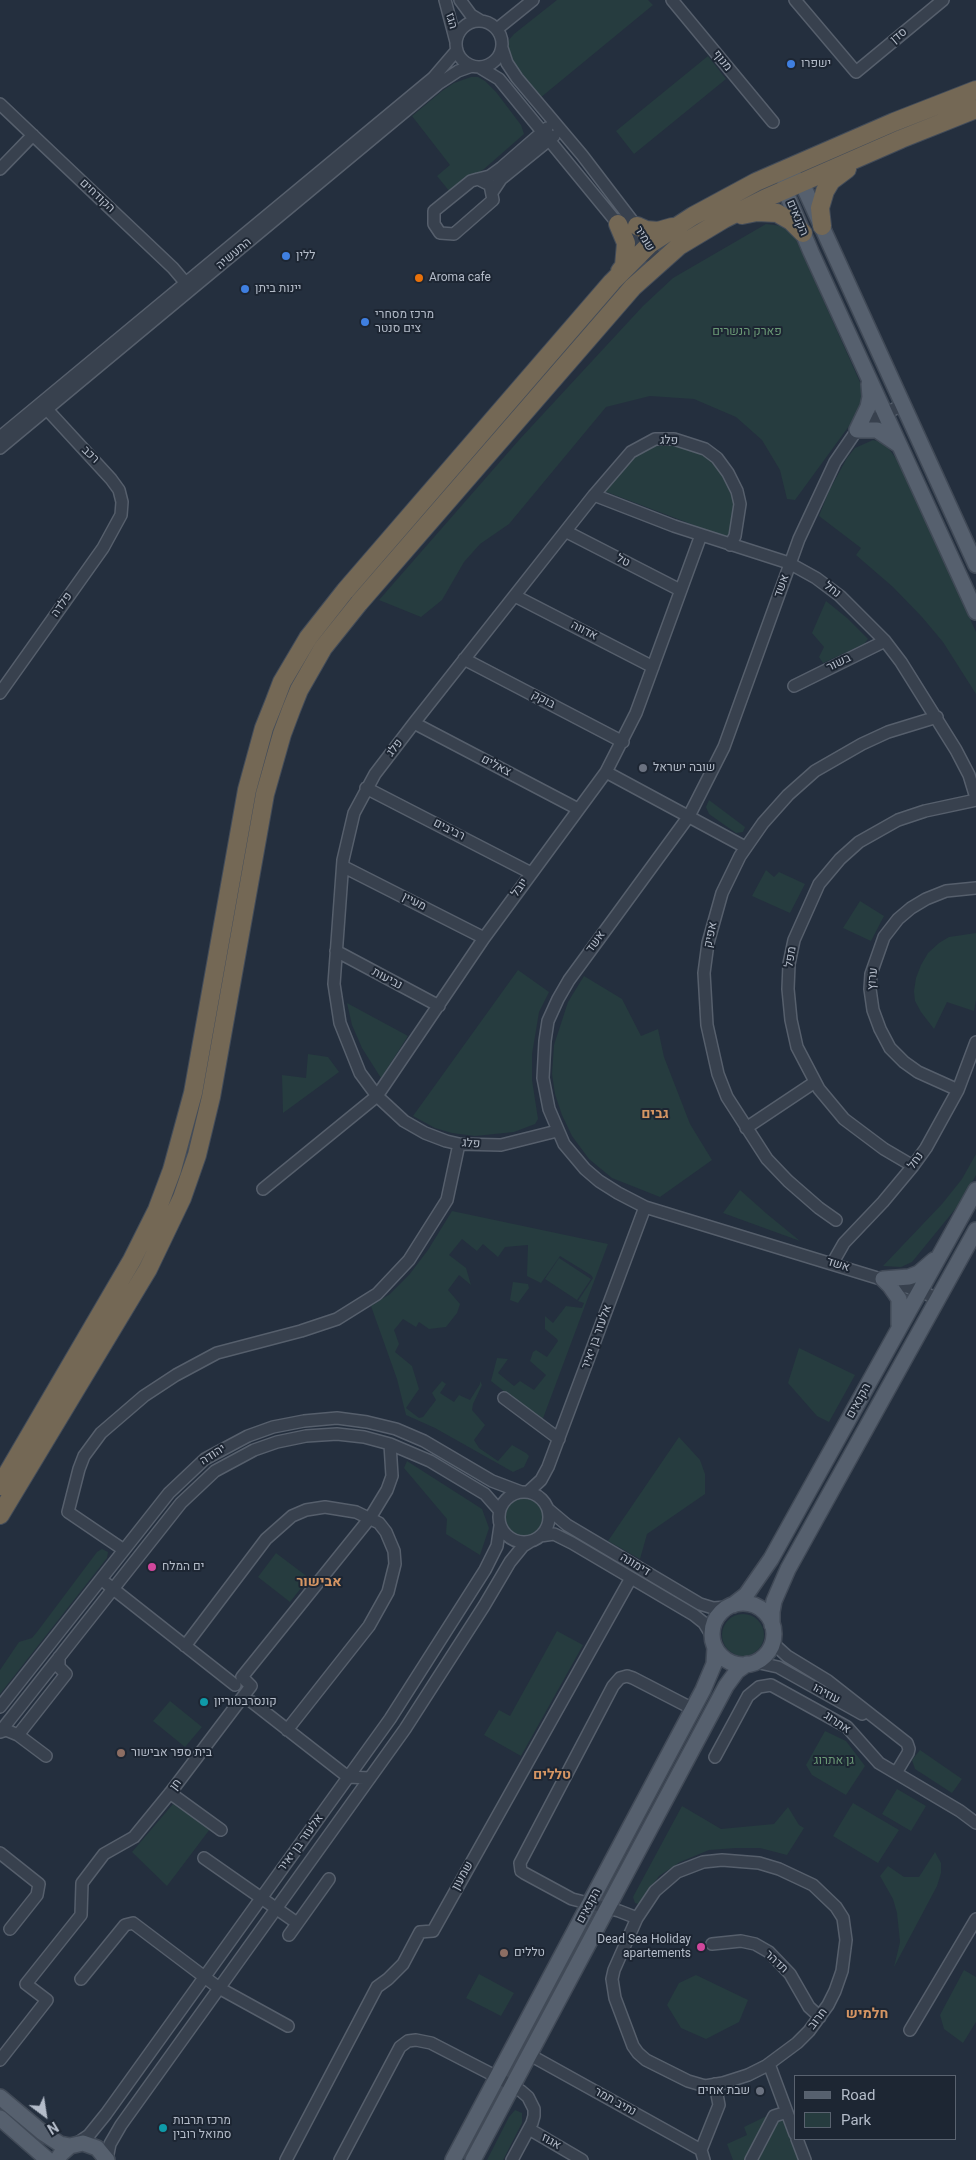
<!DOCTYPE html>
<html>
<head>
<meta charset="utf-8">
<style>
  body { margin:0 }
  #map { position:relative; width:976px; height:2160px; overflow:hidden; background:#242f3e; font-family:Roboto,sans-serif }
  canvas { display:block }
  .legend { position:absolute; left:794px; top:2075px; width:162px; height:65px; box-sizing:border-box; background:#1d2633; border:1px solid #59626f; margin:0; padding:6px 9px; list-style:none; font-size:15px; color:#b4bcc9 }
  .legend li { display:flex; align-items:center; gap:10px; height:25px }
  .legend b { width:25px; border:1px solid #59626f }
  .north { position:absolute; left:20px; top:2090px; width:50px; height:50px; -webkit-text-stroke:4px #1d2633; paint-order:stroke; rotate:149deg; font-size:14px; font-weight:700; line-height:20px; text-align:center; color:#b4bcc9 }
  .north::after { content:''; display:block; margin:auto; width:18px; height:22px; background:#b4bcc9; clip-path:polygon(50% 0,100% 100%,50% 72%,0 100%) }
</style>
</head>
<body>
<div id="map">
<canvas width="976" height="2160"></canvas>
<ul class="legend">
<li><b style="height:6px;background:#56606e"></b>Road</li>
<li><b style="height:14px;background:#263c3f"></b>Park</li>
</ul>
<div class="north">N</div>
</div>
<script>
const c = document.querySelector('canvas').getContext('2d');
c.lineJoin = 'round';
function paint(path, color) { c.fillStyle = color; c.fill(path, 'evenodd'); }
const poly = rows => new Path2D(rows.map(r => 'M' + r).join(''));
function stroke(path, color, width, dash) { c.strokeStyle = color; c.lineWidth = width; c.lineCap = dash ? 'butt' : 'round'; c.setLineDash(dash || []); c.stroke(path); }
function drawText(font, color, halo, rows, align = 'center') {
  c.font = font + ' Roboto,Heebo,sans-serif'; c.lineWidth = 4; c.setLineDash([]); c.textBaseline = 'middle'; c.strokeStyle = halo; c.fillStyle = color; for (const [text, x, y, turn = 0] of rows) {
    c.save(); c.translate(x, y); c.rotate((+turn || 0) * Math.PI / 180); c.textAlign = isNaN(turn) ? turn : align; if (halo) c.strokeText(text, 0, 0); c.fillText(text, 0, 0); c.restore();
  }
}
paint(poly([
  [557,0,648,0,653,5,540,98,510,57,506,49,507,42,514,34],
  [708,56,726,79,634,154,616,131],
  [471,77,478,77,485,81,496,92,521,125,524,134,484,169,450,192,437,176,450,165,412,116,442,91,454,83],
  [766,224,783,226,795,237,868,400,795,500,787,499,780,470,762,440,736,417,694,399,650,396,606,407,509,524,480,544,464,562,442,600,421,617,379,600,519,440,643,306,673,278],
  [873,440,885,443,901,466,976,632,976,694,943,642,922,617,893,587,856,555,861,548,819,516,829,491,847,458,855,448],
  [656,444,674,444,703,453,713,462,724,475,732,492,735,504,728,538,604,491,634,456],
  [826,601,847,618,868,639,864,644,823,663,819,657,824,647,812,633],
  [709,800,745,827,743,832,736,833,709,814,706,807],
  [766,870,774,877,779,872,805,884,790,913,752,896],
  [860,901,884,916,871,941,843,928],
  [976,933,976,1000,974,1011,947,1002,934,1029,921,1012,915,1001,914,991,916,978,921,965,928,953,939,943,949,937],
  [518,970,549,992,539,1012,532,1054,532,1080,538,1119,535,1124,514,1132,475,1136,452,1133,435,1128,413,1116],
  [584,976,622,999,641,1036,658,1029,664,1057,690,1124,712,1160,660,1197,612,1178,589,1159,572,1136,562,1115,555,1094,552,1074,554,1045,568,1002],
  [347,1003,408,1036,381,1078,362,1048,352,1025],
  [308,1054,328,1057,339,1072,283,1113,282,1075,306,1078],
  [976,1154,976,1175,961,1202,912,1262,901,1267,883,1266,942,1204,962,1179],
  [740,1190,767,1214,800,1241,723,1213],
  [452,1211,608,1244,542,1421,491,1381,497,1358,508,1359,498,1373,514,1386,520,1381,534,1390,546,1375,530,1361,533,1352,536,1350,547,1357,558,1341,557,1339,545,1329,545,1316,553,1323,566,1306,582,1308,584,1303,578,1301,593,1278,591,1275,560,1256,541,1283,527,1276,528,1245,505,1247,498,1257,483,1244,477,1251,462,1239,449,1255,466,1268,471,1285,459,1275,448,1290,460,1304,457,1313,446,1327,429,1329,419,1322,416,1327,403,1319,394,1330,399,1344,395,1352,412,1366,419,1389,406,1408,419,1418,423,1417,436,1400,432,1393,442,1381,446,1384,440,1393,454,1402,459,1395,470,1400,480,1384,480,1381,482,1385,473,1404,472,1410,485,1425,474,1440,479,1448,498,1461,512,1445,526,1453,529,1456,524,1467,513,1472,435,1428,406,1415,397,1379,371,1306,390,1294,409,1275,428,1250],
  [559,1258,591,1279,577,1300,545,1279],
  [513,1282,528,1284,529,1288,518,1303,510,1300],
  [799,1348,855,1375,829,1422,817,1416,788,1383],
  [679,1437,700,1460,705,1474,705,1494,647,1534,640,1559,608,1541],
  [407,1461,482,1509,489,1528,480,1555,446,1534,447,1519,404,1468],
  '503 1517a21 21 0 1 1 42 0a21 21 0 1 1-42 0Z',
  [102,1549,108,1552,107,1558,0,1694,0,1670,19,1642,32,1638,37,1632,97,1552],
  [276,1553,309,1578,290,1602,258,1577],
  '722 1635a21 21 0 1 1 42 0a21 21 0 1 1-42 0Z',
  [557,1631,583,1645,521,1756,484,1735,499,1710,510,1716],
  [170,1701,202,1727,185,1747,153,1721],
  [825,1731,846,1741,865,1766,846,1795,812,1775,806,1765],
  [920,1750,962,1779,952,1793,915,1769,912,1760],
  [897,1789,926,1806,911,1831,882,1814],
  [853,1803,899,1830,878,1863,833,1836],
  [173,1804,210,1829,167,1886,132,1852],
  [682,1806,721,1829,774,1824,788,1807,799,1825,804,1828,787,1855,760,1848,736,1848,709,1850,680,1862,659,1876,643,1899,638,1904,635,1903,633,1897],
  [935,1852,941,1863,941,1873,937,1886,894,1967,900,1942,897,1913,893,1899,880,1876,888,1866,904,1877,919,1877],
  [964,1970,976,1977,976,2022,963,2043,944,2029,940,2015],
  [479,1974,514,1993,501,2016,466,1998],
  [696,1975,748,2000,739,2022,706,2039,681,2028,667,2005,679,1983],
  [781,2109,800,2160,733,2160,727,2144,747,2135,744,2127],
  [515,2110,522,2113,522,2123,503,2160,487,2160,509,2117]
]), '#263c3f');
const minor = poly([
  [445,0,456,42],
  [460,0,471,15,481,21],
  [672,0,773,122],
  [795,0,856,72,943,0],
  '456 44a23 23 0 1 1 46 0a23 23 0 1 1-46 0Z',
  [497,29,533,0],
  [502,48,507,63,517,78,582,155,650,244,658,265],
  [479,67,499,79,618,224,647,256],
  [0,104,173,268,190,288],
  [0,169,33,135],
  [478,179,490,185,493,200,454,234,440,233,434,224,434,211,471,181,478,179],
  [478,179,490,176,501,168,547,128],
  [493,191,501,179,554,136],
  [902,405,863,425,857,430,835,462,799,539,724,747,689,816,569,980,558,999,548,1021,545,1041,543,1078,549,1109,564,1144,585,1169,599,1181,618,1193,645,1207,920,1291,938,1299],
  [0,437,433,78,457,50],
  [0,448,438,84,458,71,472,66],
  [594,495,674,526,789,563,816,578,840,596,885,641,901,662,956,750,969,775,976,798],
  [567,532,680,590],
  [515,596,653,667],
  [464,659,623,742],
  [794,686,885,641],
  [0,693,103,548,121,515,122,502,119,490,111,479,42,404],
  [414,723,578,809],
  [606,772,745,847],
  [366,788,531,873],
  [344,867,484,938],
  [336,951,439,1006],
  [958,1090,918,1072,904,1062,890,1048,880,1029,873,1010,870,989,871,974,884,937,898,919,911,908,926,899,946,891,976,888],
  [746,1128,815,1082],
  [557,1131,501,1145,459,1144,446,1141,425,1133,404,1121,377,1096,360,1073,340,1023,334,984,343,860,354,813,375,774,414,723,594,495,631,452,655,439,674,439,705,449,717,458,728,473,737,491,740,504,735,536,730,545],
  [913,1166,884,1149,844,1119,819,1089,797,1047,791,1020,788,989,789,964,794,940,819,884,840,859,859,842,898,820,925,811,976,800],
  [263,1189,377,1096,484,938,606,772,636,713,701,535],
  [836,1220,819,1208,788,1181,767,1159,727,1097,718,1074,707,1025,704,973,708,943,722,893,740,856,763,823,788,795,815,771,862,744,888,732,937,717],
  [832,1264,844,1243,883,1202,913,1166,926,1148,958,1090,976,1042],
  [504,1398,559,1439],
  '499 1517a25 25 0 1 1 50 0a25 25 0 1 1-50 0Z',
  [528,1492,541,1480,548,1467,645,1207],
  [548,1509,567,1525,700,1604,713,1608,728,1607],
  [540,1536,554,1534,572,1543,694,1615,704,1623,712,1636],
  [124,1550,68,1512,79,1469,84,1456,101,1433,144,1396,176,1375,217,1353,301,1331,337,1319,377,1294,409,1260,447,1200,459,1144],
  [107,1584,235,1685],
  [773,1639,776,1646,787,1656,828,1681,907,1743,909,1749,908,1753,896,1773],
  [185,1646,266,1539,292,1516,306,1510,325,1507,356,1512,379,1523,386,1532,394,1551,395,1564,388,1592,369,1626,287,1730],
  [755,1662,778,1667,862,1714],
  [252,1702,348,1777,370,1778],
  [0,1707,169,1493,205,1459,248,1436,273,1427,304,1421,337,1418,367,1422,396,1429,424,1441,492,1481,521,1492],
  [0,1732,181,1503,215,1471,254,1450,277,1442,306,1436,337,1434,364,1437,390,1444,430,1461,485,1494,499,1510],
  [0,1732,6,1730,18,1735,66,1674,59,1667,59,1657],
  [18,1735,46,1756],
  [715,1757,748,1696,759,1687,771,1685,847,1727,879,1763,960,1811,976,1823],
  [170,1793,221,1830],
  [0,1853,39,1884,37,1895,10,1929],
  [204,1858,297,1923],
  [722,1860,759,1863,779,1869,813,1885,836,1907,843,1918,846,1940,842,1971,835,1991,828,2005,809,2031,797,2043,766,2066,748,2075,723,2083,705,2086,688,2081,646,2060,638,2053,633,2046,615,1998,612,1979,614,1970,637,1918,655,1891,677,1872,703,1862,722,1860],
  [637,1918,619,1911,572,1899,524,1873,521,1871,520,1863,613,1686,620,1678,627,1676,633,1678,693,1709],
  [289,1935,329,1879],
  [712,1944,741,1941,755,1944,769,1952,790,1974,809,2007,820,2017],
  [81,1979,125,1925,133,1923,219,1988,288,2026],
  [910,2030,976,1919],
  [530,2055,701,2150],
  [0,2060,47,2000,26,1984,81,1915,82,1883,104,1854,134,1837,170,1793,251,1686,242,1677,370,1518,387,1490,392,1476,390,1444],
  [769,2064,795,2134],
  [529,2129,582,2160],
  [797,2139,805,2160],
  [76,2144,89,2135,106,2114,390,1719,485,1570,497,1546,500,1526],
  [107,2159,110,2144,121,2125,405,1729,484,1606,510,1562,523,1546,531,1541],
  [286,2160,377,1987,388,1979,403,1964,420,1932,433,1931,631,1578],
  [340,2160,400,2047,408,2041,416,2040,431,2043,497,2077,521,2091,528,2097,534,2109,534,2116,532,2123,512,2160],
  [704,2160,701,2150,719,2105,715,2084],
  [751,2160,774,2116,787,2112]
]);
const major = poly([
  [792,175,802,183,976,565],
  [785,180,785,190,811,252,976,612],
  [857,430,868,407,870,397,869,384],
  [857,430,877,430,899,445],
  [883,1279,909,1277,919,1273,934,1260],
  [883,1279,890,1286,899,1299,899,1325],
  '712 1634a31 31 0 1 1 62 0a31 31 0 1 1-62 0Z',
  [733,1605,746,1595,771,1559,976,1190],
  [772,1625,772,1612,774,1601,788,1569,976,1230],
  [0,2097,43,2133,60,2144,70,2146],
  [0,2118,48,2160],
  [57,2160,61,2154,70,2146,83,2143,97,2148,107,2160],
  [453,2160,703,1690,714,1664,715,1647],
  [473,2160,726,1686,737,1671,747,1664]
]);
const highway = poly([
  [742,215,757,212,777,213,791,221,803,233],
  [618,224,626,243,624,266,620,271],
  [637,226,646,230,658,231,672,227],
  [822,226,820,208,825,191,831,181,847,169],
  [0,1486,132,1260,157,1210,172,1170,193,1093,247,790,264,728,274,703,282,682,308,638,345,591,612,282,650,244,693,216,756,182,894,122,976,90],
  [0,1515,148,1269,182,1198,197,1155,211,1097,265,794,282,734,291,710,299,690,323,648,359,603,633,287,679,246,724,219,764,199,901,139,976,109]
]);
stroke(minor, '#565f6c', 14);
stroke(major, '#414a57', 18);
stroke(highway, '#434c59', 20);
stroke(minor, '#38414e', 11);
stroke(major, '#56606e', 15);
stroke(highway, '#746855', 18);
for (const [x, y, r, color] of [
  [791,64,5,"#3f7fe0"],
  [286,256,5,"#3f7fe0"],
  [419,278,5,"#e8710a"],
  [245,289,5,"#3f7fe0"],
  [365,322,5,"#3f7fe0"],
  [643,768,5,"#6b7280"],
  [152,1567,5,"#d1479c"],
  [204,1702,5,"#0f9aa8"],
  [121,1753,5,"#8d6e63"],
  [701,1947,5,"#d1479c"],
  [504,1953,5,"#8d6e63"],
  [760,2091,5,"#6b7280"],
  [163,2128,5,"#0f9aa8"]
]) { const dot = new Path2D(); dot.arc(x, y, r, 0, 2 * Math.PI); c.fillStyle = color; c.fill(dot); stroke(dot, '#1d2633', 2); }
drawText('12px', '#b4bcc9', '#1d2633', [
  ["הגז",451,21,74],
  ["סדן",899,36,-40],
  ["מנוף",722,61,51],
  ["הקודחים",97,196,43],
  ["הקנאים",797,218,67],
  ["שמיר",644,239,58],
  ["התעשיה",234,254,-40],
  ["פלג",669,441,2],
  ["רכב",90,455,44],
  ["טל",623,561,27],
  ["אשד",782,586,-71],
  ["נחל",832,590,38],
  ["פלדה",62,605,-55],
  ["אדווה",584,631,27],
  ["בשור",839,663,-26],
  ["בוקק",543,700,28],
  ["פלג",395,748,-53],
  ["צאלים",496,766,28],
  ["רביבים",449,830,27],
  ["יובל",520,888,-55],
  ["מעיין",414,902,27],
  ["אפיק",711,935,-78],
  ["אשד",596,942,-54],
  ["מפל",791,957,-81],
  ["נביעות",387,979,28],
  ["ערוץ",873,979,-85],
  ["פלג",471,1144,4],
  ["נחל",916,1161,-54],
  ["אשד",838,1265,17],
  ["אלעזר בן יאיר",597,1337,-70],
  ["הקנאים",859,1401,-61],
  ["יהודה",213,1455,-33],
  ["דימונה",635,1565,31],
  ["עוזיהו",826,1694,29],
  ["אתרוג",837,1723,34],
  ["חן",176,1785,-53],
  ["אלעזר בן יאיר",301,1843,-54],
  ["שמעון",463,1876,-61],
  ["הקנאים",589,1906,-62],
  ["תדהר",776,1962,43],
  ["חרוב",818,2019,-52],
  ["נתיב תמר",615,2102,29],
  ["אגוז",551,2142,30]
]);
drawText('12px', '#b4bcc9', '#1d2633', [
  ["ישפרו",801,64],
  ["ללין",296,256],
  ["Aroma cafe",429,278],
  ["יינות ביתן",255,289],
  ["מרכז מסחרי",375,315],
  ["צים סנטר",375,329],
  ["שובה ישראל",653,768],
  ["ים המלח",162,1567],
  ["קונסרבטוריון",214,1702],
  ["בית ספר אבישור",131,1753],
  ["Dead Sea Holiday",691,1940,"right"],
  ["apartements",691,1954,"right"],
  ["טללים",514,1953],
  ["שבת אחים",750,2091,"right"],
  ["מרכז תרבות",173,2121],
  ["סמואל רובין",173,2135]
], 'left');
drawText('12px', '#6b9a76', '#1d2633', [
  ["פארק הנשרים",747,332],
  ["גן אתרוג",834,1761]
]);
drawText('bold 14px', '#d59563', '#1d2633', [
  ["גבים",655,1114],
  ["אבישור",319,1582],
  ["טללים",552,1775],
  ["חלמיש",867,2014]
]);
</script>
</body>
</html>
